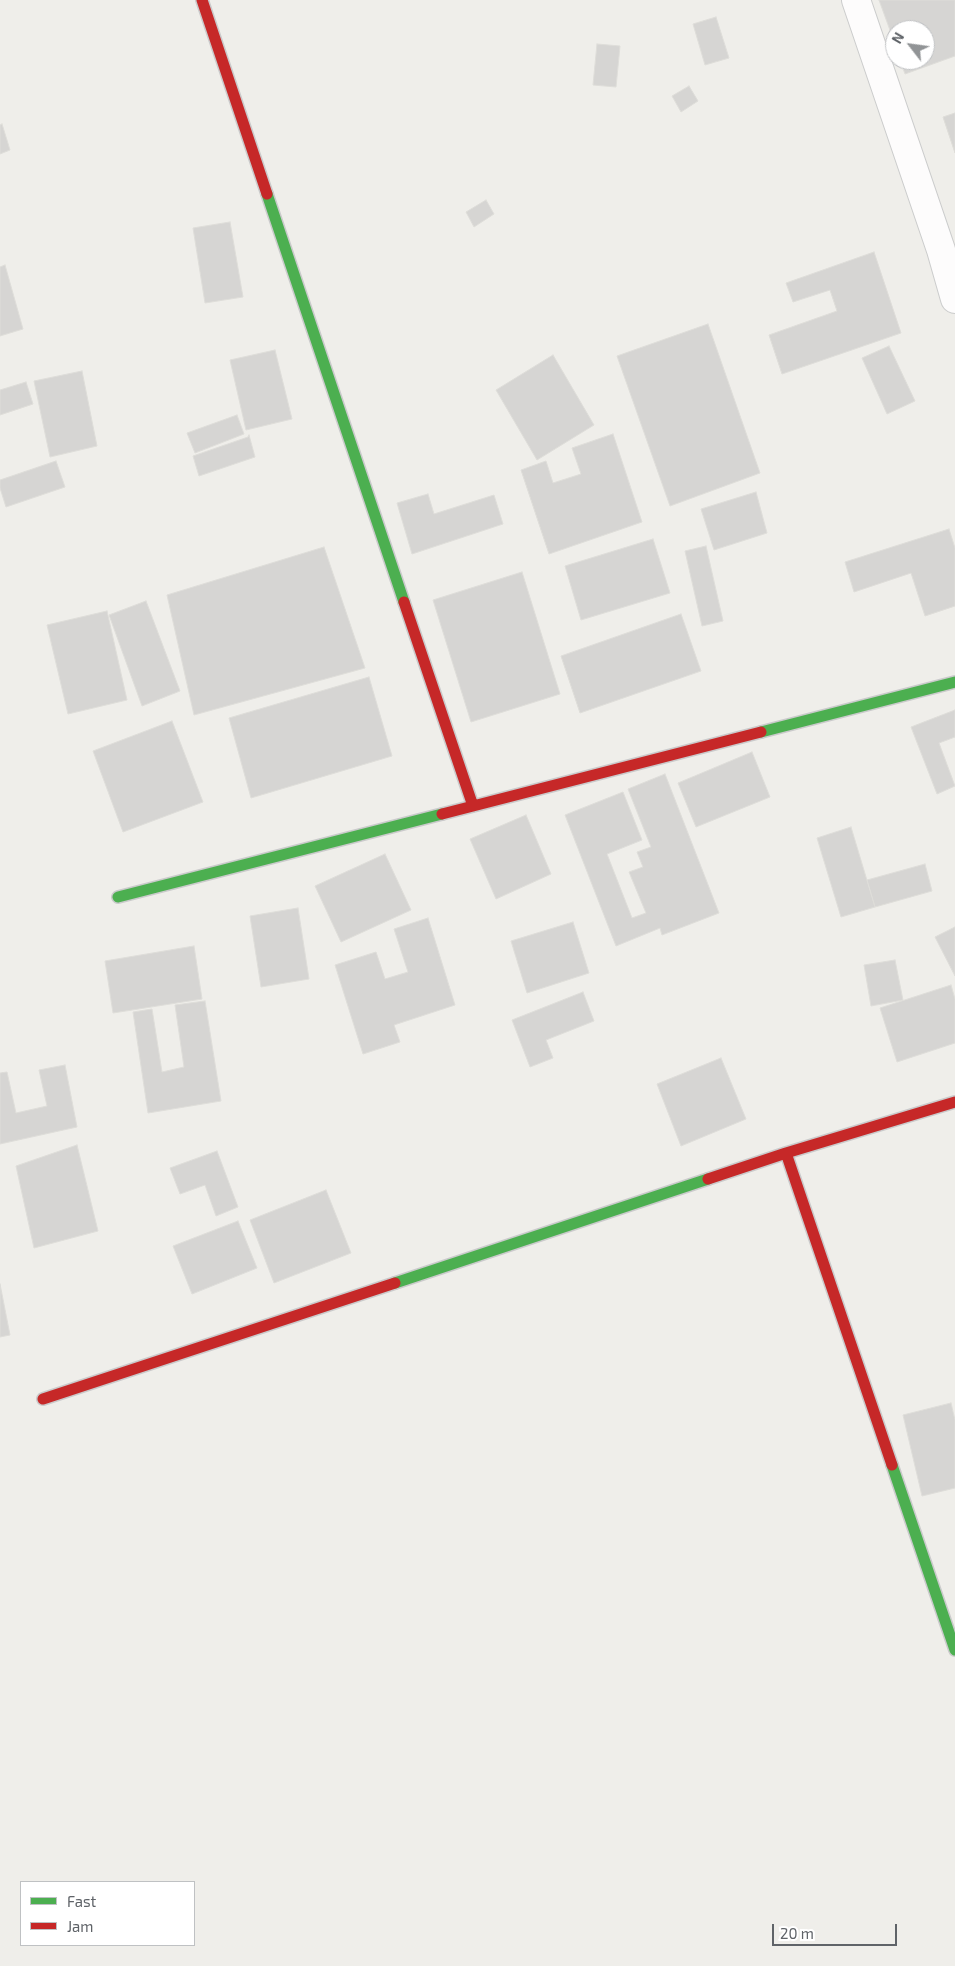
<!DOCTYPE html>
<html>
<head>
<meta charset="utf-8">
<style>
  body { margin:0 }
  #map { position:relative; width:955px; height:1966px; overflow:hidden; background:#efeeea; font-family:"Exo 2",sans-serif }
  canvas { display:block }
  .legend { position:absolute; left:20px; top:1881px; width:175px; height:65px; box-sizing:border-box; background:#fff; border:1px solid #bfc1c3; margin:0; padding:6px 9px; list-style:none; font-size:15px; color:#5f6368 }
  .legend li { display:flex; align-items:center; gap:10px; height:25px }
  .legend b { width:25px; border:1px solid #bfc1c3 }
  .north { position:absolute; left:885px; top:20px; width:50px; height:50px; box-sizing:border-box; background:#fff; border:1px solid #bfc1c3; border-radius:50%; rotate:300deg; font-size:14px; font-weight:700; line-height:20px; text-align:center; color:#5f6368 }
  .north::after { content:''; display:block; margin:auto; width:18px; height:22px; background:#919496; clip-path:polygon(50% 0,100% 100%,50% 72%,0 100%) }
  .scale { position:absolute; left:772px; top:1924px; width:125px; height:22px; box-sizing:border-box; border:2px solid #5f6368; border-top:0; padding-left:6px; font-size:15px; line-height:18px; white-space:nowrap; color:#5f6368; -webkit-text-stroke:4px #fff; paint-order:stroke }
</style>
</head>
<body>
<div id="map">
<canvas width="955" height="1966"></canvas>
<ul class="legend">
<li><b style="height:6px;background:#4caf50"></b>Fast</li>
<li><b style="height:6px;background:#c62828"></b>Jam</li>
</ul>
<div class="north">N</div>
<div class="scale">20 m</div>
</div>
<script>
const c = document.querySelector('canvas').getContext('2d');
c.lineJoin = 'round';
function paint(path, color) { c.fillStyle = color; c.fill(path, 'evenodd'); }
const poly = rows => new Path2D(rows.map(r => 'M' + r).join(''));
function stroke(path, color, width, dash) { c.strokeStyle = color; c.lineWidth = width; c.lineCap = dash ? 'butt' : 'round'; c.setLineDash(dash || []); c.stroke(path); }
const building = poly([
  [879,0,955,0,955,56,905,74,900,60,925,60,925,30,895,30,895,44,879,0],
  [716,17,729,58,705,65,693,24,716,17],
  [597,44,620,46,616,87,593,85,597,44],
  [689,86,698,101,681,112,672,96,689,86],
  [955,113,955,153,943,117,955,113],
  [2,124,10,150,0,154,0,125,2,124],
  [486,200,494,214,474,227,466,212,486,200],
  [230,222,243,297,205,303,193,228,230,222],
  [874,252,901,333,782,374,769,335,837,311,830,290,793,302,786,283,874,252],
  [5,265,23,329,0,336,0,267,5,265],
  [708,324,760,473,670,506,617,356,708,324],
  [889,346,915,401,887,414,862,358,889,346],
  [275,350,292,419,246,430,230,360,275,350],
  [553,355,594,425,537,460,496,390,553,355],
  [82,371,97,446,50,457,34,381,82,371],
  [26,382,33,404,0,415,0,390,26,382],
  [237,415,244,434,195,453,187,433,237,415],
  [613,434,642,522,549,554,521,470,546,461,553,483,581,474,572,448,613,434],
  [249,435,255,457,199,476,193,456,248,437,249,435],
  [56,461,65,487,6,507,0,488,0,480,56,461],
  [756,492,767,533,714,550,701,509,756,492],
  [428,494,434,514,494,495,503,524,412,554,397,503,428,494],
  [949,529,955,548,955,606,925,616,911,573,854,592,845,562,949,529],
  [653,539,670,593,581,620,565,566,653,539],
  [706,546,723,621,702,626,685,551,706,546],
  [324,547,365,668,194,715,167,595,324,547],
  [522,572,560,694,471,722,433,600,522,572],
  [146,601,180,691,142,706,109,615,146,601],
  [107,611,127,700,68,714,47,625,107,611],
  [681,614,701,671,580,713,561,656,681,614],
  [369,677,392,756,251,798,229,718,369,677],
  [955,710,955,737,939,743,955,786,937,794,911,727,955,710],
  [172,721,203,802,123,832,93,751,172,721],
  [752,752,770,797,696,827,678,783,752,752],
  [665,774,719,913,662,935,660,928,616,946,565,815,623,792,642,840,607,854,632,918,646,913,629,872,643,867,637,852,651,847,628,789,665,774],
  [526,815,551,874,496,899,470,839,526,815],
  [851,827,875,907,841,917,817,838,851,827],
  [385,854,411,910,341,942,315,886,385,854],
  [925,864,932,891,875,907,867,880,925,864],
  [298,908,309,979,261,987,250,916,298,908],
  [428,918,455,1005,394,1025,400,1042,363,1054,335,965,376,952,385,979,408,972,394,929,428,918],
  [573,922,589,973,527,993,511,941,573,922],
  [955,927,955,976,935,937,955,927],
  [194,946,202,999,113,1013,105,961,194,946],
  [895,960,903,1000,871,1006,864,965,895,960],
  [951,985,955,999,955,1043,897,1062,880,1008,951,985],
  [583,992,594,1021,546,1040,553,1058,530,1067,512,1020,583,992],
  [205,1001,221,1101,148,1113,133,1012,152,1009,162,1072,184,1067,175,1005,205,1001],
  [721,1058,746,1119,681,1146,657,1084,721,1058],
  [65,1065,77,1127,0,1144,0,1073,7,1072,16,1113,47,1106,39,1070,65,1065],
  [77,1145,98,1231,34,1248,16,1166,77,1145],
  [217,1151,238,1207,216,1216,205,1185,180,1194,170,1168,217,1151],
  [326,1190,351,1253,274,1283,250,1220,326,1190],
  [238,1221,257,1268,192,1294,173,1246,238,1221],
  [0,1284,10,1335,0,1337,0,1284],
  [951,1403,955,1420,955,1488,922,1496,903,1415,951,1403]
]);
paint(building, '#d6d5d3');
stroke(building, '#deddd9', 1);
const street = poly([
  [856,0,941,250,955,299]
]);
const fast = poly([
  [267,194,404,602],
  [761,732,955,682],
  [118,897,442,814],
  [395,1283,708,1179],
  [892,1465,955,1650]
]);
const jam = poly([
  [202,0,267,194],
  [404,602,473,806],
  [442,814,761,732],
  [786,1153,892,1465],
  [708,1179,786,1153,955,1102],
  [43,1399,395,1283]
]);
stroke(street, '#cbcccc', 30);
stroke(fast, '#cacacb', 14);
stroke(jam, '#cacacb', 14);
stroke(street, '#fdfcfc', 28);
stroke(fast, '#4caf50', 11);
stroke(jam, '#c62828', 11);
</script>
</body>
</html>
